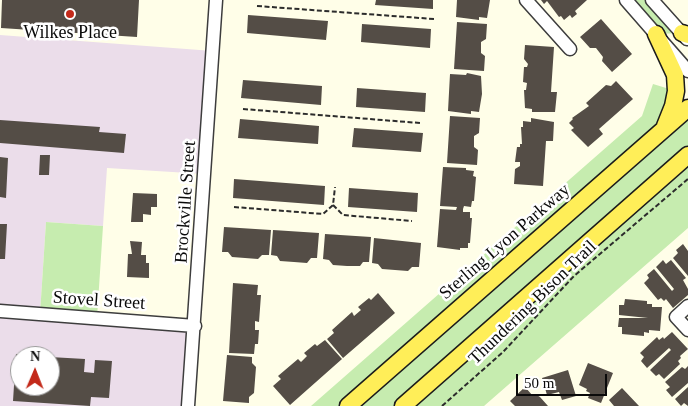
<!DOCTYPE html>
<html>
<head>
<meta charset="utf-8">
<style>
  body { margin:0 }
  #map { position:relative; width:688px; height:406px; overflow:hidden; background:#fffee8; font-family:"Times New Roman",serif }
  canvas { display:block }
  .north { position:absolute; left:10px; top:346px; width:50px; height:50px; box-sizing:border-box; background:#fff; border:1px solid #9d9d9d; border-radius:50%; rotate:1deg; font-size:14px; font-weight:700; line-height:20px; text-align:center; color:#0a0a0a }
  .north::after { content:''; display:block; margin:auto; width:18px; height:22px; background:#c3291a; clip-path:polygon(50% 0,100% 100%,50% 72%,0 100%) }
  .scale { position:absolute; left:516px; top:374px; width:91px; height:22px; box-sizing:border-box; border:2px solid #0a0a0a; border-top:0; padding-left:6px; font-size:15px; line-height:18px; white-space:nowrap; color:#0a0a0a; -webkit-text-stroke:4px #fff; paint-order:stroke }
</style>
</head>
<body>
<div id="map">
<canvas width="688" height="406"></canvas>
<div class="north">N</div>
<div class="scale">50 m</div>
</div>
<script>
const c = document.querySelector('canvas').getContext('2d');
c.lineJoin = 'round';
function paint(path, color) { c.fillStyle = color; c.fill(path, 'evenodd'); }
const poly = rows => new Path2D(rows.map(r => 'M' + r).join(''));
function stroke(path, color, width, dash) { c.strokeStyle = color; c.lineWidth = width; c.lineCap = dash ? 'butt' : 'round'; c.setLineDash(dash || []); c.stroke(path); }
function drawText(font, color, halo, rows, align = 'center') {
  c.font = font + ' "Times New Roman",serif'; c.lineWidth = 5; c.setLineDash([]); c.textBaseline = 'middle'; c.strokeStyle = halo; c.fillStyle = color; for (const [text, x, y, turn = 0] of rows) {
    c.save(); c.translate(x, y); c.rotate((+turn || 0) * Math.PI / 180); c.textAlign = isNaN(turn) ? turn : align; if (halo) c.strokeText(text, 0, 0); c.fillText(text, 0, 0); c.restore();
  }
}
paint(poly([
  [0,35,213,51,205,174,107,168,103,226,46,222,40,314,195,326,188,406,0,406],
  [20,356,50,356,50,386,20,386]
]), '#ebddea');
paint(poly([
  [626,0,652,0,682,33,656,34],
  [653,84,676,91,673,106,688,108,688,228,484,406,311,406,642,116],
  [46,222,103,226,97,318,40,314]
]), '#c6ecaf');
paint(poly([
  [2,0,139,0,137,37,1,28],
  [376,0,433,0,433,9,375,5],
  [457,0,490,0,487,18,479,17,479,20,456,17],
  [541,0,587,0,575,11,577,14,572,18,570,15,564,20,561,16,559,17,547,1,544,4],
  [248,15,328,21,326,40,247,33],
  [601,19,632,54,612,72,602,61,603,57,596,48,590,48,580,37],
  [457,22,487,24,486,39,481,42,481,53,485,56,484,71,454,69],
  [362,24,431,29,430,48,361,42],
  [525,45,554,47,551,92,557,92,555,112,532,112,532,109,525,108,524,90,526,90,527,83,523,82,524,67,527,67,528,64,524,59],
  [467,73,481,76,482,94,479,112,471,111,471,114,448,111,450,74,466,75],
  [243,80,322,86,321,105,241,98],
  [616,81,633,99,599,129,603,134,588,147,571,130,574,128,569,123,573,119,572,118,589,106,586,103,606,85,611,86],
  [357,88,426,93,425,112,356,107],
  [450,116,480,118,479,133,474,136,474,147,478,150,477,165,447,163],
  [531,118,554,122,553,141,546,141,543,186,514,184,515,169,520,166,520,162,515,162,517,147,520,147,520,144,522,144,521,127,523,127,523,121,531,122],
  [240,119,319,126,318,144,238,138],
  [0,120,100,127,99,132,126,134,124,153,0,143],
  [354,128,423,133,421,152,352,147],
  [40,155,50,155,49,175,39,175],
  [0,157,8,158,6,198,0,197],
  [443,167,466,168,466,170,474,171,473,176,476,177,474,201,472,201,471,207,464,206,463,209,463,212,470,212,470,218,472,218,470,243,468,243,468,248,460,248,460,250,437,247,440,209,456,210,457,207,440,206],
  [234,179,325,186,324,205,233,198],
  [349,188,418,193,417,212,348,207],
  [133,193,157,194,157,207,151,207,151,215,143,214,143,222,131,222],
  [0,224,7,224,5,259,0,259],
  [224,227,271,230,269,255,262,255,258,259,232,257,228,252,222,252],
  [273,230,319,233,317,258,311,258,307,263,294,262,280,261,277,256,271,255],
  [325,234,371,237,369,262,363,262,360,266,347,266,333,265,329,260,323,259],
  [374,238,421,243,419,267,412,267,408,271,382,269,378,264,372,263],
  [130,241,142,242,141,255,146,255,146,263,149,263,149,278,127,277,128,254,132,254],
  [683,244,688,251,688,276,673,258,678,253,676,250],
  [663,260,666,264,671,260,686,278,683,280,688,289,688,295,673,308,666,299,664,301,661,298,658,300,644,283,649,278,647,275,654,269,672,291,674,289,656,267],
  [233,283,258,285,257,295,261,295,259,322,255,321,255,330,259,330,258,344,255,344,254,354,229,353],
  [378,293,395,313,343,358,327,339,334,333,332,330,352,312,354,316,361,310,358,307,369,298,371,300],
  [625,299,647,301,647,304,652,304,652,307,662,307,660,331,649,330,649,333,644,332,644,336,622,334,622,327,618,327,619,318,648,318,619,315,619,305,624,305],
  [672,332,688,349,680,356,681,358,678,361,680,364,664,379,659,374,656,376,650,370,671,350,669,348,647,368,641,361,644,357,640,353,657,337,659,340,663,337,664,339],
  [325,340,342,359,290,405,273,386,281,379,278,376,298,359,301,362,307,356,304,353,315,344,317,346],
  [16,354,24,355,20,356,20,386,50,386,50,357,85,359,84,372,94,373,95,360,112,361,109,398,91,397,90,406,13,401],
  [227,355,252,357,252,363,256,367,254,393,249,397,249,403,223,401],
  [588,363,613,373,601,403,588,398,590,393,586,391,587,389,579,385],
  [688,366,688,383,672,397,666,390,670,387,665,382,682,367,685,369],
  [568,370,576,396,562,400,559,392,547,395,542,378],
  [525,387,533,396,535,394,540,397,548,406,515,406,510,401],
  [688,387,688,406,684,403,681,406,675,399],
  [622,388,639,406,614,406,609,400]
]), '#544d46');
const minor = poly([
  [526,0,570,49],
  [626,0,688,71],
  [652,0,687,39],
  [688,306,676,317,688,330],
  [0,311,195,326],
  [188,406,216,0]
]);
const major = poly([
  [682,33,688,35],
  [656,34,675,75,676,91,673,106,665,126],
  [348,406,688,108],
  [403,406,688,155]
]);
stroke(minor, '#3d3d3d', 15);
stroke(major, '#1b1b1b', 19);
stroke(poly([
  [257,6,434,19],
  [243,109,420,123],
  [333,205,343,215,412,221],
  [234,207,323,214,333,205,335,187],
  [442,406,503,352,574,276,688,179]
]), '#2c2c2c', 2, [5, 2.5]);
stroke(minor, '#fff', 12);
stroke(major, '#ffee58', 16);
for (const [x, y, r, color] of [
  [70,14,5,"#c3291a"]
]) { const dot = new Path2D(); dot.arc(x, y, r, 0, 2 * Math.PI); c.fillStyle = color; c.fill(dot); stroke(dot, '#fff', 2); }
drawText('18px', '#0a0a0a', '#fff', [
  ["Wilkes Place",70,33]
]);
drawText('18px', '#0a0a0a', '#fff', [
  ["Brockville Street",186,202,-86],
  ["Sterling Lyon Parkway",505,242,-41],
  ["Stovel Street",99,301,4],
  ["Thundering Bison Trail",533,303,-44]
]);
</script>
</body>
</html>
